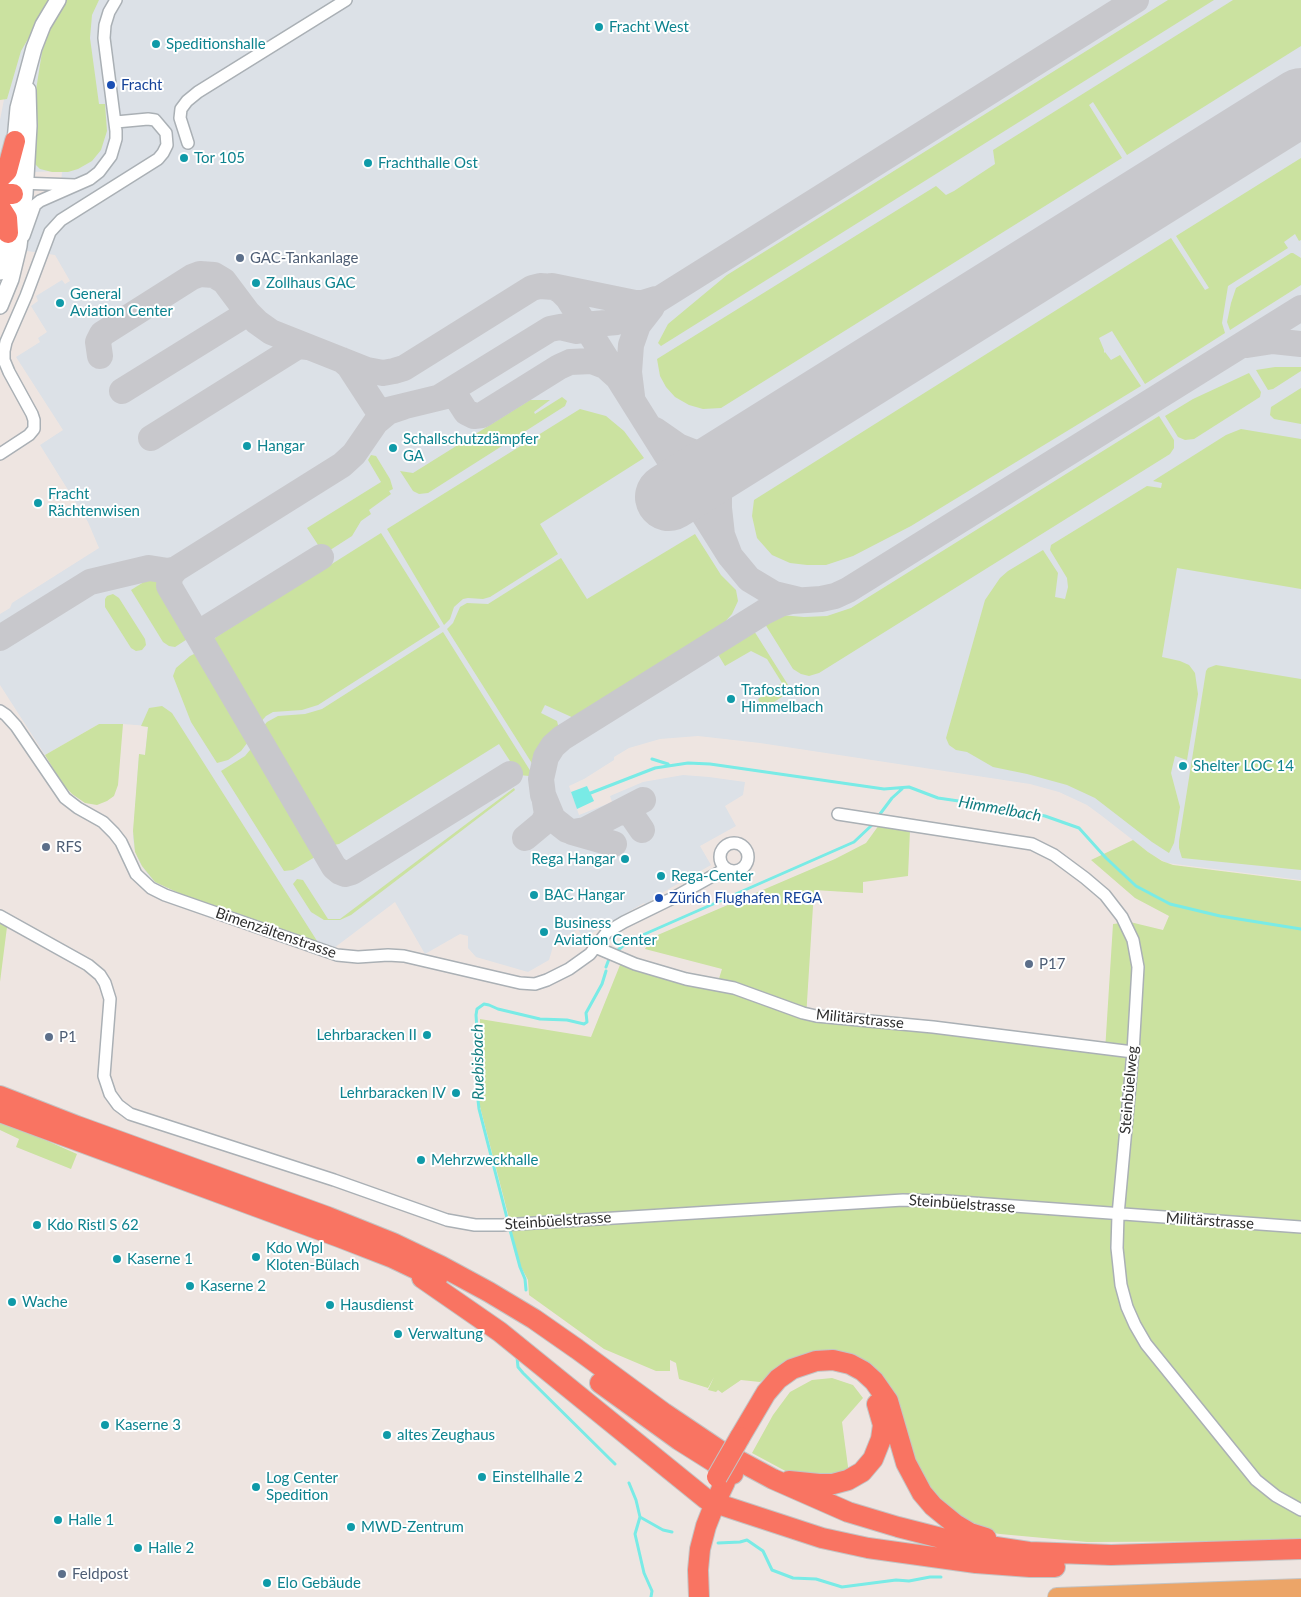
<!DOCTYPE html>
<html>
<head>
<meta charset="utf-8">
<style>
  body { margin:0 }
  canvas { display:block; background:#eee5e1 }
</style>
</head>
<body>
<canvas width="1301" height="1597"></canvas>
<script>
const c = document.querySelector('canvas').getContext('2d');
c.lineJoin = 'round';
function paint(path, color) { c.fillStyle = color; c.fill(path, 'evenodd'); }
const poly = rows => new Path2D(rows.map(r => 'M' + r).join(''));
function stroke(path, color, width, dash) { c.strokeStyle = color; c.lineWidth = width; c.lineCap = dash ? 'butt' : 'round'; c.setLineDash(dash || []); c.stroke(path); }
function drawText(font, color, halo, rows, align = 'center') {
  c.font = font + ' Lato,sans-serif'; c.lineWidth = 4; c.setLineDash([]); c.textBaseline = 'middle'; c.strokeStyle = halo; c.fillStyle = color; for (const [text, x, y, turn = 0] of rows) {
    c.save(); c.translate(x, y); c.rotate((+turn || 0) * Math.PI / 180); c.textAlign = isNaN(turn) ? turn : align; if (halo) c.strokeText(text, 0, 0); c.fillText(text, 0, 0); c.restore();
  }
}
paint(poly([
  [48,0,1301,0,1301,880,1167,863,1152,855,1102,816,1087,805,1059,792,1030,784,760,743,698,736,660,739,629,748,614,757,614,760,584,779,569,786,579,815,612,802,610,796,643,782,683,775,709,777,745,782,743,795,725,806,736,826,700,846,711,865,660,894,660,896,645,904,644,903,583,938,578,929,554,943,549,960,528,972,476,957,468,948,468,936,460,934,425,954,395,902,334,948,183,895,155,882,148,875,139,862,134,847,133,837,139,754,145,755,148,726,123,724,99,724,45,755,0,685,0,614,10,608,12,603,99,548,88,522,40,445,63,430,16,357,40,342,38,338,47,332,31,306,38,301,36,296,62,280,65,284,70,281,55,255,27,251,32,218,39,207,60,198,62,171,0,173,0,120,7,84,17,56]
]), '#dce1e7');
paint(poly([
  [0,0,51,0,21,51,7,99,0,100],
  [66,0,99,0,92,15,90,38,99,104,105,104,107,131,101,150,92,161,78,169,68,172,52,172,40,169,35,164,33,161,31,141,36,90,42,52,51,26],
  [1168,0,1214,0,661,346,658,343,668,324,727,275],
  [1233,0,1301,0,1301,46,1127,155,1093,102,1089,105,1122,158,721,408,703,409,689,405,675,397,666,387,660,376,657,359,936,186,946,195,954,191,995,164,993,150],
  [1301,158,1301,240,1299,241,1295,234,1284,242,1288,248,1228,286,1222,323,1225,333,1145,384,1112,331,1099,338,1104,350,1104,353,1105,352,1111,360,1120,355,1141,386,911,526,853,556,826,565,807,565,790,563,772,555,757,538,752,516,754,500,1171,238,1205,290,1209,288,1176,236],
  [1291,253,1293,253,1301,258,1301,285,1230,330,1227,322,1231,303,1236,288],
  [1275,367,1301,367,1301,371,1273,389,1268,390,1256,370],
  [1249,373,1261,392,1260,397,1194,439,1185,440,1178,437,1165,416,1193,399],
  [1301,388,1301,424,1274,419,1270,415,1271,407],
  [562,397,567,401,565,406,428,493,419,494,413,491,400,471,413,473,530,400,550,400,534,412,535,414],
  [580,409,606,416,624,431,644,458,540,524,558,554,490,597,483,599,468,598,463,599,454,607,450,619,444,625,387,529],
  [1159,416,1174,440,1174,448,1170,454,819,673,809,676,801,674,793,669,765,624,766,621,780,615,804,617,827,616,851,608],
  [1241,429,1301,439,1301,589,1177,568,1162,657,1180,661,1189,665,1195,673,1198,694,1187,760,1175,756,1171,773,1180,807,1174,843,1169,853,1152,842,1095,798,1067,785,1027,774,993,767,967,752,956,750,949,745,946,738,985,600,1000,578,1008,571,1043,550,1058,573,1055,597,1065,599,1068,587,1067,578,1050,550,1051,545,1147,486,1161,488,1162,483,1153,481,1226,435],
  [371,455,376,456,390,479,393,489,389,491,391,494,369,510,371,514,361,521,352,536,324,554,307,528,381,482,368,460],
  [381,533,440,627,318,705,302,710,273,712,266,716,258,725,213,649,212,643,216,637],
  [695,534,721,575,736,590,738,601,732,614,722,625,704,638,576,719,545,705,541,713,557,721,559,729,551,734,539,750,533,765,447,629,453,623,460,607,467,603,488,604,561,558,587,599],
  [155,575,192,636,175,647,169,646,163,642,131,590],
  [113,594,119,598,145,639,146,645,142,650,136,651,131,648,105,607,105,599,107,596],
  [751,631,754,631,756,634,790,688,788,693,763,709,758,699,782,683,767,659,751,651,725,666,719,656,721,649],
  [443,632,531,772,529,776,519,775,499,744,339,844,334,845,329,844,324,840,261,731,262,728,267,722,278,716,305,714,322,709],
  [196,653,202,655,206,659,251,738,241,751,228,760,217,763,191,722,173,676,176,668,190,656],
  [1216,665,1301,679,1301,870,1182,858,1181,855,1179,848,1179,841,1206,671,1208,668],
  [162,706,172,713,319,944,183,895,155,882,142,866,135,852,133,831,139,754,145,755,148,727,141,726,149,708],
  [99,724,123,724,118,785,114,796,107,801,97,805,85,803,72,794,62,783,45,755],
  [255,744,315,847,315,857,293,870,284,871,221,771,245,756],
  [514,788,515,790,351,915,340,920,324,920,311,912,293,884,297,879,303,880,328,919,340,919],
  [879,825,910,830,908,876,863,882,863,893,814,890,806,1018,822,1022,931,1030,1105,1051,1113,924,1130,922,1163,930,1169,916,1135,898,1091,860,1133,840,1148,852,1162,861,1173,865,1301,881,1301,1541,1087,1542,1000,1534,980,1531,925,1490,892,1396,892,1390,869,1366,780,1366,760,1382,741,1380,722,1393,718,1390,716,1392,708,1390,714,1377,708,1388,679,1379,676,1363,670,1360,670,1371,656,1371,604,1349,529,1295,528,1280,521,1267,511,1231,518,1230,509,1218,478,1099,481,1073,480,1019,591,1037,620,965,660,976,716,988,722,969,645,949,653,937,835,859,866,843],
  [0,923,7,927,0,982],
  [0,1120,77,1154,71,1169,16,1147,19,1139,0,1130],
  [832,1378,853,1385,863,1398,842,1422,849,1474,791,1474,752,1453,773,1415,790,1392,812,1380]
]), '#cbe2a0');
paint(poly([
  [587,786,594,801,577,809,571,792]
]), '#79ebe6');
stroke(poly([
  [652,759,668,764],
  [588,794,655,768,688,763,710,764,884,789,909,787,938,798,1000,807,1045,816,1079,828,1106,858,1136,886,1170,904,1220,916,1301,929],
  [880,814,892,798,902,789],
  [618,950,629,941,854,842,872,825],
  [606,967,609,959],
  [507,1218,479,1109,478,1100,480,1073,476,1015,477,1009,484,1004,489,1005,498,1009,540,1019,567,1020,584,1024,587,1022,586,1013,602,984,606,971],
  [510,1230,520,1267,525,1279,526,1290],
  [517,1357,518,1367,523,1373,615,1464],
  [629,1483,636,1500,640,1517,635,1534,644,1573,652,1591,651,1597],
  [640,1517,663,1530,672,1532],
  [718,1543,740,1542,747,1540,763,1551,772,1570,793,1578,816,1579,842,1587,896,1580,909,1581,930,1577,941,1577]
]), '#79ebe6', 3);
stroke(poly([
  [552,286,635,303,643,303,656,299],
  [560,327,617,322,632,316,1136,0],
  [1247,345,1273,341,1301,344],
  [100,356,98,342,102,334,192,277,200,274,214,275,224,281,248,313,257,322,271,332,367,370,383,373,394,371,404,368,532,288,540,286,554,287,561,291,568,298,730,556],
  [342,360,349,366,375,406,380,410,384,411,450,395,457,398,466,412,474,416,482,415,559,367,570,362,592,361,605,366,616,376],
  [122,391,248,313],
  [632,396,629,372,631,345,638,325,652,307],
  [438,398,550,329,560,327,577,331],
  [403,407,388,412,376,422,354,454,342,465,176,569,170,576,169,586,334,867,340,872,345,874,352,872,510,774],
  [655,430,678,446,706,457,722,458,732,457,746,448],
  [151,438,295,348,300,346,308,347],
  [756,443,734,458,723,478,719,495,719,508,722,535,730,556,749,579,774,594,799,600],
  [193,626,198,630,205,629,321,557],
  [0,638,90,582,149,568,168,571,176,569],
  [643,800,585,830,573,832,567,830,553,819,543,795,541,779,546,757,553,746,562,738,764,612,780,604,792,601,821,599,835,596,848,590,1301,308],
  [619,813,625,811,631,814,642,830],
  [572,832,614,844],
  [525,838,543,823,547,814,545,802]
]), '#c8c8cc', 26);
stroke(poly([
  [669,497,1301,102]
]), '#c8c8cc', 68);
const street = poly([
  [188,143,180,118,181,109,187,101,198,92,346,0],
  [19,183,75,185],
  [24,236,35,205,40,201,90,179,99,172,111,156,116,139,116,131,104,38,105,25,109,12,116,0],
  [0,454,29,435,34,429,34,420,32,414,9,372,4,360,4,351,6,342,26,296,50,232,61,220,158,159,163,153,167,145,166,133,155,120,148,119,116,122],
  [0,711,6,715,16,726,65,798,78,808,103,822,114,833,121,842,136,874,151,888,165,895,337,955,358,957,388,955,404,956,520,983,535,984,547,980,569,969,590,954,607,932,624,922,673,898,725,869],
  [838,814,1032,844,1054,855,1085,878,1105,895,1122,917,1133,940,1138,967,1133,1052,1118,1215,1117,1248,1121,1285,1127,1307,1135,1325,1146,1344,1256,1480,1276,1496,1301,1510],
  '720 857a14 14 0 1 1 28 0a14 14 0 1 1-28 0Z',
  [0,916,88,965,100,975,105,983,110,999,104,1076,110,1094,118,1105,130,1114,334,1180,447,1220,475,1225,502,1225,903,1200,946,1201,1301,1227],
  [595,947,635,964,686,979,734,988,803,1013,816,1016,933,1027,1133,1052]
]);
const secondary = poly([
  [0,272,5,254,13,194,15,160,15,141,18,108,34,48,43,25,58,0],
  [0,306,11,279,19,246,25,194,29,126,28,90]
]);
const primary = poly([
  [1057,1597,1301,1588]
]);
const highway = poly([
  [0,178,7,171,15,141],
  [0,194,13,194],
  [0,207,7,218,8,233],
  [0,1096,77,1126,328,1217,393,1243,441,1266,489,1292,534,1319,577,1349,664,1413,719,1450,773,1479,848,1512,898,1527,949,1540,1029,1552,1111,1555,1301,1549],
  [0,1112,339,1237,393,1258,437,1279],
  [422,1278,500,1332,706,1499,715,1503,725,1482],
  [600,1383,679,1440,733,1474],
  [740,1437,766,1393,778,1379,792,1369,816,1361,833,1360,850,1364,863,1371,874,1381,888,1401,906,1463,922,1493,933,1506,955,1524,970,1533,986,1538],
  [789,1481,819,1484,833,1484,848,1480,862,1472,873,1459,881,1439,883,1425,877,1404],
  [699,1597,698,1570,700,1549,706,1526,715,1503,822,1538,868,1548,976,1563,1030,1567,1055,1567]
]);
stroke(street, '#aab0b5', 14);
stroke(secondary, '#aab0b5', 18);
stroke(primary, '#c4c4c4', 20);
stroke(highway, '#c4c4c4', 22);
stroke(street, '#fff', 11);
stroke(secondary, '#fff', 15);
stroke(primary, '#eca568', 18);
stroke(highway, '#f97462', 20);
const highwayBridge = poly([
  [717,1477,740,1437]
]);
stroke(highwayBridge, '#c4c4c4', 22, []);
stroke(highwayBridge, '#f97462', 20);
for (const [x, y, r, color] of [
  [599,27,5,"#0f9aa8"],
  [156,44,5,"#0f9aa8"],
  [111,85,5,"#1a4fb4"],
  [184,158,5,"#0f9aa8"],
  [368,163,5,"#0f9aa8"],
  [240,258,5,"#5c6f8a"],
  [256,283,5,"#0f9aa8"],
  [60,303,5,"#0f9aa8"],
  [247,446,5,"#0f9aa8"],
  [393,448,5,"#0f9aa8"],
  [38,503,5,"#0f9aa8"],
  [731,699,5,"#0f9aa8"],
  [1183,766,5,"#0f9aa8"],
  [46,847,5,"#5c6f8a"],
  [625,859,5,"#0f9aa8"],
  [661,876,5,"#0f9aa8"],
  [534,895,5,"#0f9aa8"],
  [659,898,5,"#1a4fb4"],
  [544,932,5,"#0f9aa8"],
  [1029,964,5,"#5c6f8a"],
  [427,1035,5,"#0f9aa8"],
  [49,1037,5,"#5c6f8a"],
  [456,1093,5,"#0f9aa8"],
  [421,1160,5,"#0f9aa8"],
  [37,1225,5,"#0f9aa8"],
  [256,1257,5,"#0f9aa8"],
  [117,1259,5,"#0f9aa8"],
  [190,1286,5,"#0f9aa8"],
  [12,1302,5,"#0f9aa8"],
  [330,1305,5,"#0f9aa8"],
  [398,1334,5,"#0f9aa8"],
  [105,1425,5,"#0f9aa8"],
  [387,1435,5,"#0f9aa8"],
  [482,1477,5,"#0f9aa8"],
  [256,1487,5,"#0f9aa8"],
  [58,1520,5,"#0f9aa8"],
  [351,1527,5,"#0f9aa8"],
  [138,1548,5,"#0f9aa8"],
  [62,1574,5,"#5c6f8a"],
  [267,1583,5,"#0f9aa8"]
]) { const dot = new Path2D(); dot.arc(x, y, r, 0, 2 * Math.PI); c.fillStyle = color; c.fill(dot); stroke(dot, '#fff', 2); }
drawText('15px', '#0d838f', '#fff', [
  ["Fracht West",609,27],
  ["Speditionshalle",166,44],
  ["Tor 105",194,158],
  ["Frachthalle Ost",378,163],
  ["Zollhaus GAC",266,283],
  ["General",70,294],
  ["Aviation Center",70,311],
  ["Schallschutzdämpfer",403,439],
  ["GA",403,456],
  ["Hangar",257,446],
  ["Fracht",48,494],
  ["Rächtenwisen",48,511],
  ["Trafostation",741,690],
  ["Himmelbach",741,707],
  ["Shelter LOC 14",1193,766],
  ["Rega Hangar",615,859,"right"],
  ["Rega-Center",671,876],
  ["BAC Hangar",544,895],
  ["Business",554,923],
  ["Aviation Center",554,940],
  ["Lehrbaracken II",417,1035,"right"],
  ["Lehrbaracken IV",446,1093,"right"],
  ["Mehrzweckhalle",431,1160],
  ["Kdo Ristl S 62",47,1225],
  ["Kdo Wpl",266,1248],
  ["Kloten-Bülach",266,1265],
  ["Kaserne 1",127,1259],
  ["Kaserne 2",200,1286],
  ["Wache",22,1302],
  ["Hausdienst",340,1305],
  ["Verwaltung",408,1334],
  ["Kaserne 3",115,1425],
  ["altes Zeughaus",397,1435],
  ["Einstellhalle 2",492,1477],
  ["Log Center",266,1478],
  ["Spedition",266,1495],
  ["Halle 1",68,1520],
  ["MWD-Zentrum",361,1527],
  ["Halle 2",148,1548],
  ["Elo Gebäude",277,1583]
], 'left');
drawText('15px', '#164399', '#fff', [
  ["Fracht",121,85],
  ["Zürich Flughafen REGA",669,898]
], 'left');
drawText('15px', '#4e5e75', '#fff', [
  ["GAC-Tankanlage",250,258],
  ["RFS",56,847],
  ["P17",1039,964],
  ["P1",59,1037],
  ["Feldpost",72,1574]
], 'left');
drawText('15px', '#2e2e2e', '#fff', [
  ["Bimenzältenstrasse",276,933,19],
  ["Militärstrasse",860,1019,6],
  ["Steinbüelweg",1129,1090,-85],
  ["Steinbüelstrasse",962,1204,4],
  ["Steinbüelstrasse",558,1221,-4],
  ["Militärstrasse",1210,1221,4]
]);
drawText('italic 16px', '#137d80', '#fff', [
  ["Himmelbach",1000,809,10],
  ["Ruebisbach",478,1062,-91]
]);
</script>
</body>
</html>
